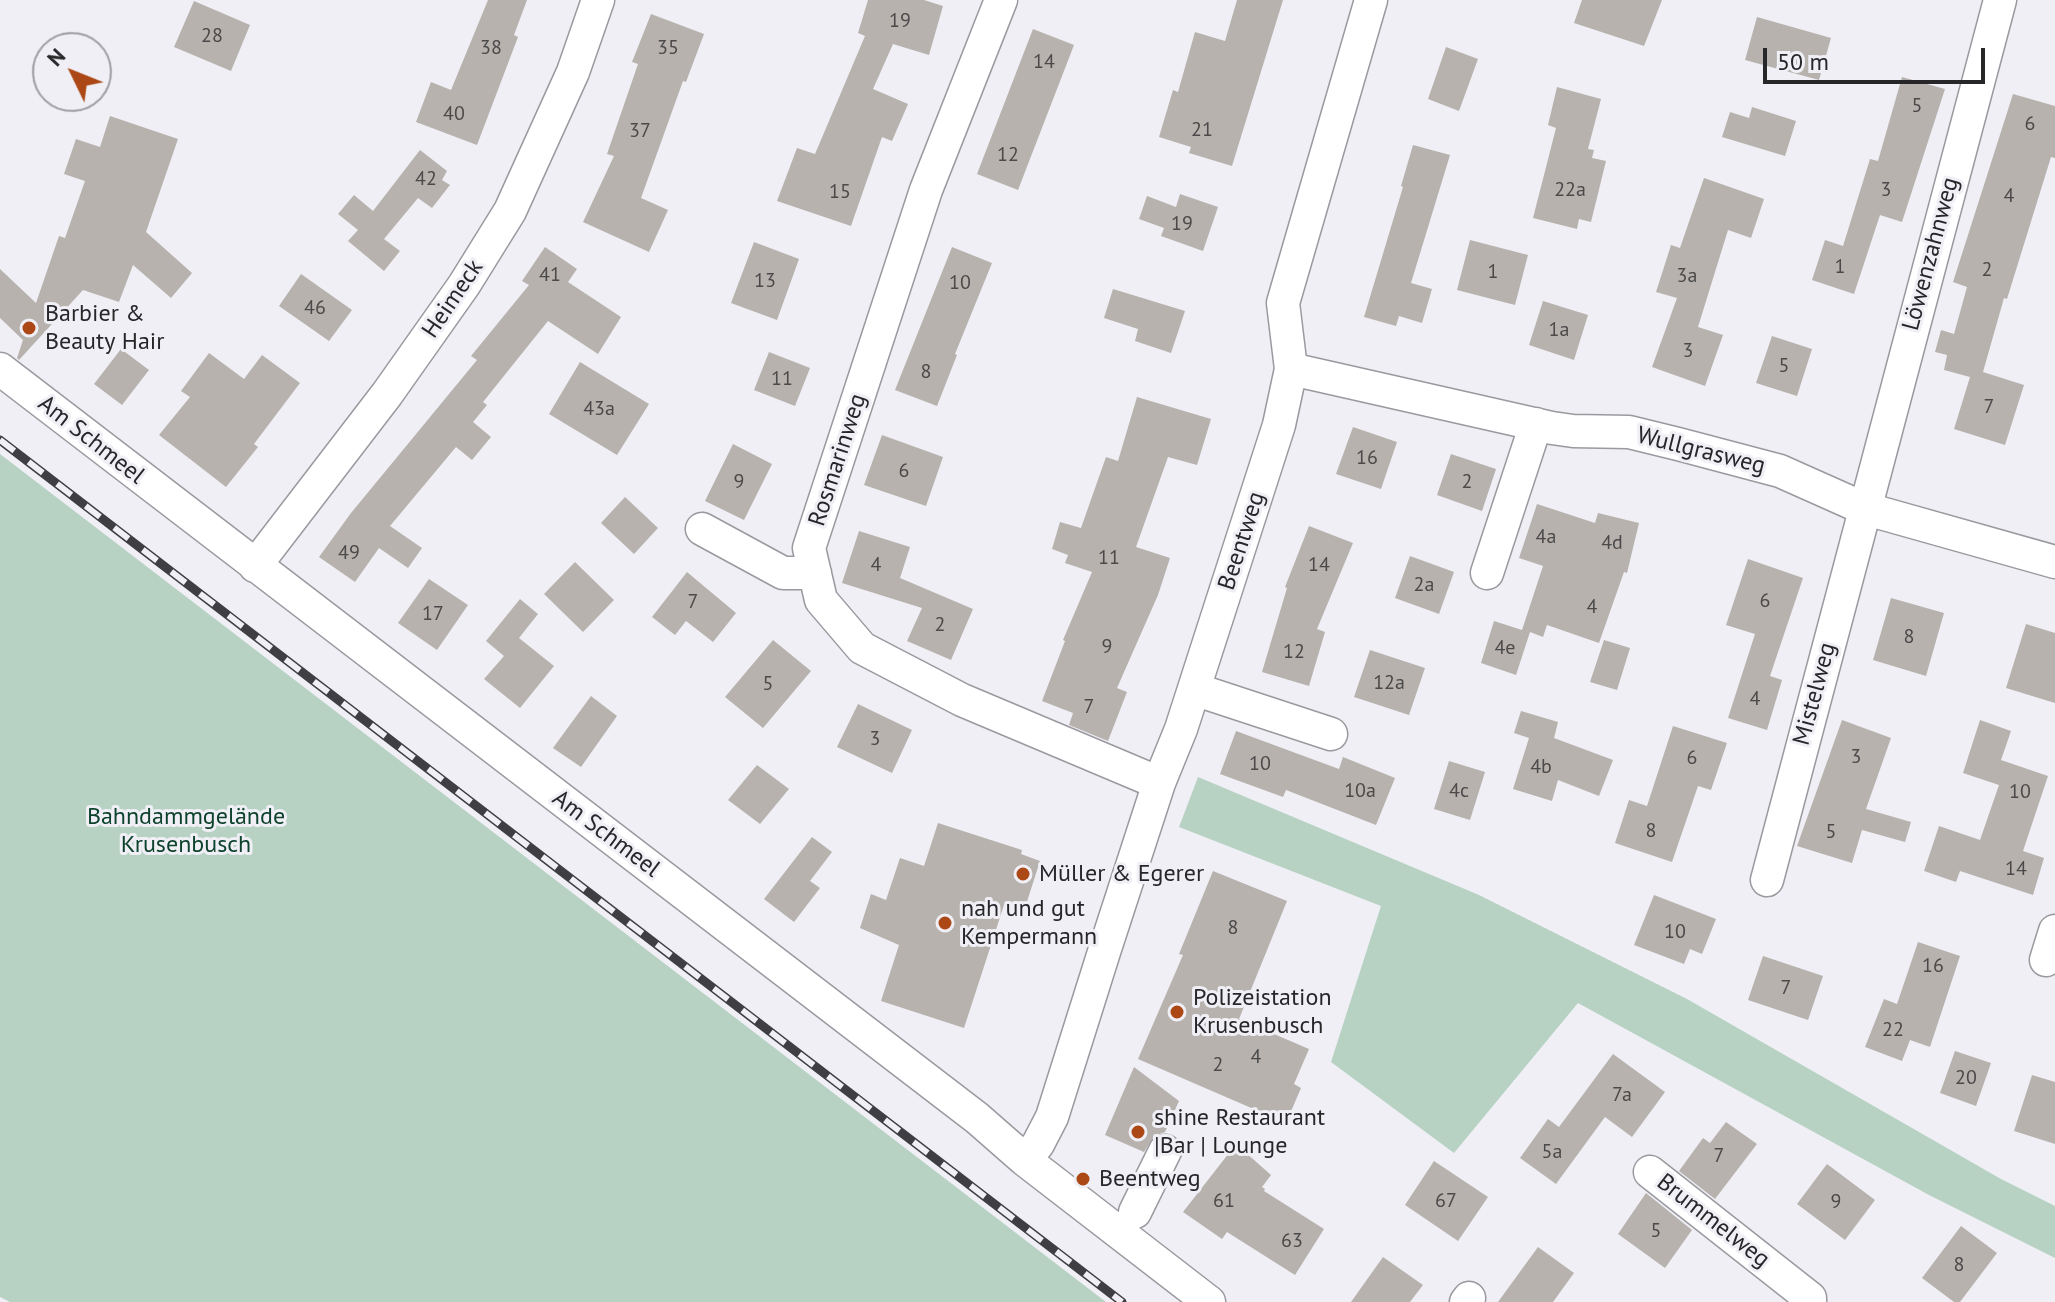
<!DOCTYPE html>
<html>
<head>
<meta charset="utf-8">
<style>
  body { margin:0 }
  #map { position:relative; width:2055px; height:1302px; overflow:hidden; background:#efeff5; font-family:"PT Sans",sans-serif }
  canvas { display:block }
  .north { position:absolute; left:32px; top:32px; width:80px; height:80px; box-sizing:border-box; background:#efeff5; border:2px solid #9f9fa3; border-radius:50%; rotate:313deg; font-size:22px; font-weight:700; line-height:32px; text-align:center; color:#272629 }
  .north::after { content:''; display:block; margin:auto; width:28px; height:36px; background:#ac4815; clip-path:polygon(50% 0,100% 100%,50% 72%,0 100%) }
  .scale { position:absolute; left:1763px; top:48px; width:222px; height:36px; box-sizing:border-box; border:4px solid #272629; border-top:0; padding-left:10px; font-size:24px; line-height:28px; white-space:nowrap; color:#272629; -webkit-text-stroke:6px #efeff5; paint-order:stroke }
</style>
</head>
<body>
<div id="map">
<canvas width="2055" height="1302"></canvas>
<div class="north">N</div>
<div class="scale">50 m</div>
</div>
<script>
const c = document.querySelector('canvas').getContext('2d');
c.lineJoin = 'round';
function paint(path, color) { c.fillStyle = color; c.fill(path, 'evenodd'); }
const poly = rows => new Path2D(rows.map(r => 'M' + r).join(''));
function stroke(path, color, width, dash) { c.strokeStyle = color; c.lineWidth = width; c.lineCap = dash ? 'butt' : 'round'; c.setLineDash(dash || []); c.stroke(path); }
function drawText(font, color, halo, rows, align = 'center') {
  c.font = font + ' "PT Sans",sans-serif'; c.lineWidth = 6; c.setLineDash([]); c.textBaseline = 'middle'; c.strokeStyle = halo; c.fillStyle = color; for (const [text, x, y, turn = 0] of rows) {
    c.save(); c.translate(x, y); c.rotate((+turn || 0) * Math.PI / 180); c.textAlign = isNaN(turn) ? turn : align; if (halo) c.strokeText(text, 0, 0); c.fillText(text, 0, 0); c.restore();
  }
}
paint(poly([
  [0,454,626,934,1106,1302,10,1302,0,1297],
  [1198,777,1479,895,1687,999,2001,1179,2055,1206,2055,1258,1929,1195,1578,1003,1454,1153,1331,1062,1381,906,1179,827]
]), '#b7d2c3');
paint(poly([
  [488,0,527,0,514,35,518,37,477,145,416,122,431,82,451,90],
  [868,0,924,0,943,6,929,55,893,44,873,89,908,104,892,141,882,137,851,226,777,201,797,148,815,154,865,36,858,33],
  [1237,0,1283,0,1232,166,1189,153,1191,147,1159,137,1173,90,1178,92,1195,32,1225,41],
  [1582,0,1662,0,1644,46,1574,23],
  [194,1,250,25,231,71,174,47],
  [651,14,704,34,686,82,683,81,641,198,668,210,649,252,583,222,614,156,607,154,638,64,632,62],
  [1757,17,1831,38,1819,80,1745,60],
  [1033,29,1074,45,1018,190,977,174],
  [1446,47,1478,59,1459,111,1428,99],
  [1902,77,1945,89,1902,222,1880,215,1854,294,1812,280,1825,240,1843,246,1870,159,1878,161],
  [1557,87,1601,99,1588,149,1594,150,1592,158,1606,161,1591,222,1579,219,1577,229,1533,218,1556,128,1548,125],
  [2013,94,2055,106,2055,158,2051,157,2007,299,2004,298,1983,372,2024,385,2005,445,1954,429,1970,377,1944,370,1947,355,1935,352,1941,330,1954,334,1967,287,1953,282],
  [1752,107,1796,121,1785,156,1722,137,1730,112,1749,118],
  [110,116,178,139,146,232,192,273,171,298,133,265,119,302,83,290,19,360,17,358,23,340,0,318,0,269,36,303,59,236,65,238,85,181,64,174,76,139,100,147],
  [1413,145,1450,155,1411,283,1432,289,1422,323,1399,316,1396,326,1364,317,1403,187,1401,186],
  [420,150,447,171,442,180,450,185,432,208,418,198,384,239,400,251,384,271,348,241,358,230,338,214,354,195,373,211],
  [1704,178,1764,199,1751,238,1728,230,1698,327,1723,335,1705,386,1652,367,1677,298,1656,292,1671,245,1680,248],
  [1180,194,1218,207,1203,251,1161,236,1164,228,1139,219,1147,196,1176,207],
  [1470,240,1528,255,1515,305,1457,290],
  [754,242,799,259,777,320,731,303],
  [545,247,577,269,568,282,621,317,598,354,548,321,483,402,487,405,473,422,491,437,472,460,456,447,390,526,422,548,408,568,379,548,355,582,319,557,351,513,477,360,471,356,529,285,522,281],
  [952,247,992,263,955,354,957,355,937,406,895,390],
  [301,274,352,310,329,341,279,306],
  [1113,289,1185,311,1171,353,1135,341,1138,329,1104,318],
  [1543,301,1588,315,1574,360,1529,345],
  [1772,336,1812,349,1797,396,1756,383],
  [121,349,149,370,122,405,94,384],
  [769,352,810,368,795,406,754,390],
  [209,353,244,379,262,355,300,383,254,444,258,447,226,487,159,435,190,397,181,391],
  [580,362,649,404,617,455,549,414],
  [1137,397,1211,419,1197,465,1168,457,1136,547,1170,558,1158,595,1117,688,1127,692,1108,741,1069,725,1073,713,1042,701,1065,641,1063,640,1092,572,1065,563,1068,555,1052,549,1060,522,1081,528,1106,457,1118,461],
  [1353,427,1397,442,1381,489,1336,474],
  [882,435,943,457,926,506,864,485],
  [733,444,772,464,744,520,705,501],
  [1451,454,1496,469,1482,511,1437,495],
  [625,497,658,528,634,554,601,523],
  [1537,504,1595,523,1598,513,1639,523,1627,573,1624,572,1599,643,1547,625,1543,637,1530,632,1516,675,1481,663,1494,621,1522,630,1543,566,1519,558],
  [1309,526,1353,543,1317,629,1325,632,1309,686,1262,672,1287,588,1285,587],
  [859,531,910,547,900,578,973,609,951,660,907,641,922,608,842,583],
  [1410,556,1454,572,1439,614,1395,598],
  [1748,559,1803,578,1770,676,1782,680,1767,730,1728,718,1755,634,1726,625],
  [575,562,614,600,583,632,544,594],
  [687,572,736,613,713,642,686,621,675,635,652,617],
  [429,579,468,605,437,650,398,623],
  [1891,598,1944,613,1926,676,1873,660],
  [520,599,538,614,519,638,554,666,520,708,484,679,504,656,486,641],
  [2026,624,2055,633,2055,703,2006,688],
  [773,640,811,671,763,728,725,697],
  [1604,640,1630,648,1617,690,1590,682],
  [1370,650,1425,668,1409,715,1354,697],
  [591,696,617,716,581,767,553,748],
  [858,704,912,730,892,773,837,747],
  [1521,711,1558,722,1554,738,1613,760,1599,796,1558,780,1552,801,1513,789,1529,738,1514,733],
  [1842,720,1891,738,1866,809,1911,822,1905,842,1862,830,1852,863,1797,846],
  [1980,720,2011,731,2001,760,2048,776,2023,851,2044,858,2033,895,1960,871,1956,882,1924,871,1939,826,1980,840,1999,785,1963,773],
  [1673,726,1727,743,1711,790,1698,786,1672,862,1615,843,1629,800,1647,806],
  [1236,731,1339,769,1343,757,1395,778,1376,825,1286,790,1283,797,1220,774],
  [1449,761,1485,772,1470,820,1434,809],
  [757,765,789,789,760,824,728,800],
  [938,823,1022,850,1021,854,1040,861,1024,911,1004,905,964,1028,881,1001,899,945,860,928,871,894,886,900,900,858,924,866],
  [812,837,832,852,810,881,820,888,794,922,764,899],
  [1213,871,1287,901,1239,1019,1309,1049,1294,1084,1301,1088,1286,1123,1138,1059,1183,955,1179,954],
  [1654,895,1716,919,1702,954,1690,949,1684,964,1634,945],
  [1918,942,1960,956,1930,1047,1910,1040,1902,1061,1865,1047,1884,999,1897,1004],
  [1763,956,1823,976,1808,1020,1748,1000],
  [1955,1051,1991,1063,1976,1106,1940,1093],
  [1613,1054,1665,1092,1632,1137,1605,1117,1556,1184,1520,1158,1548,1119,1559,1127],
  [1134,1067,1179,1101,1165,1132,1154,1136,1144,1152,1105,1135],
  [2032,1075,2055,1082,2055,1144,2014,1131],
  [1726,1122,1757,1144,1715,1199,1679,1171,1703,1138,1710,1143],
  [1236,1144,1271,1175,1262,1187,1265,1189,1264,1191,1324,1229,1295,1275,1227,1232,1222,1239,1183,1212],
  [1434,1161,1488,1197,1458,1241,1405,1205],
  [1827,1164,1875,1200,1845,1240,1797,1204],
  [1646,1193,1692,1230,1665,1268,1618,1234],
  [1961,1226,1997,1253,1960,1302,1954,1302,1922,1278],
  [1538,1247,1574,1273,1553,1302,1498,1302],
  [1383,1257,1423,1285,1410,1302,1351,1302]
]), '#b7b2ad');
const minor = poly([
  [1001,0,926,190,809,548,821,600,862,648,962,700,1159,783],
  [0,369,977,1118,1025,1160,1209,1302],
  [1291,369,1552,428,1573,431,1629,432,1678,444,1780,471,1863,508,2055,562],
  [702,529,783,573,815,573],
  [255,566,387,394,464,285,510,211,573,72,598,0],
  [1487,573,1536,424],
  [1194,689,1331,734],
  [1767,880,2000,0],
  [2046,960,2055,931],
  [1025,1160,1038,1144,1052,1117,1104,952,1159,783,1181,729,1279,425,1291,369,1283,303,1371,0],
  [1650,1172,1810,1298,1810,1302],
  [1135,1212,1165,1151],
  [1466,1302,1469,1298]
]);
stroke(minor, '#99999f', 35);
stroke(minor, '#fff', 32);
const rail = poly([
  [0,440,1122,1302]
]);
stroke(rail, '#3f3e42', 9);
stroke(rail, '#efeff5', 6, [18]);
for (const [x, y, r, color] of [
  [29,328,8,"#ac4815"],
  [1023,874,8,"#ac4815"],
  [945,923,8,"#ac4815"],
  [1177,1012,8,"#ac4815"],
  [1138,1132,8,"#ac4815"],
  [1083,1179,8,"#ac4815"]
]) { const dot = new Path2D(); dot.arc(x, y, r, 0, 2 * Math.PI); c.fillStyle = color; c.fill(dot); stroke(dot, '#efeff5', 3); }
drawText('20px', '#4b494a', null, [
  ["19",900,21],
  ["28",212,36],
  ["38",491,48],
  ["35",668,48],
  ["14",1044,62],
  ["5",1917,106],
  ["40",454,114],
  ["6",2030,124],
  ["21",1202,130],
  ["37",640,131],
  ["12",1008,155],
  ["42",426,179],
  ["22a",1570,190],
  ["3",1886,190],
  ["15",840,192],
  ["4",2009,196],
  ["19",1182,224],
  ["1",1840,267],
  ["2",1987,270],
  ["1",1493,272],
  ["41",550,275],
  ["3a",1687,276],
  ["13",765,281],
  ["10",960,283],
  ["46",315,308],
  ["1a",1559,330],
  ["3",1688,351],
  ["5",1784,366],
  ["8",926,372],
  ["11",782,379],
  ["7",1989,407],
  ["43a",599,409],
  ["16",1367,458],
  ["6",904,471],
  ["9",739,482],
  ["2",1467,482],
  ["4a",1546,537],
  ["4d",1612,543],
  ["49",349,553],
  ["11",1109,558],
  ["4",876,565],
  ["14",1319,565],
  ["2a",1424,585],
  ["6",1765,601],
  ["7",693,602],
  ["4",1592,607],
  ["17",433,614],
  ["2",940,625],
  ["8",1909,637],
  ["9",1107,647],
  ["4e",1505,648],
  ["12",1294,652],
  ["12a",1389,683],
  ["5",768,684],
  ["4",1755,699],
  ["7",1089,707],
  ["3",875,739],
  ["3",1856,757],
  ["6",1692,758],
  ["10",1260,764],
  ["4b",1541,767],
  ["10a",1360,791],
  ["4c",1459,791],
  ["10",2020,792],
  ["8",1651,831],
  ["5",1831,832],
  ["14",2016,869],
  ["8",1233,928],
  ["10",1675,932],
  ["16",1933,966],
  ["7",1786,988],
  ["22",1893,1030],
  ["4",1256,1057],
  ["2",1218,1065],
  ["20",1966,1078],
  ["7a",1622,1095],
  ["5a",1552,1152],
  ["7",1719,1156],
  ["61",1224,1201],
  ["67",1446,1201],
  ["9",1836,1202],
  ["5",1656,1231],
  ["63",1292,1241],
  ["8",1959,1265]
]);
drawText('24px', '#272629', '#efeff5', [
  ["Löwenzahnweg",1931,254,-75],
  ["Heimeck",453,299,-56],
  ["Am Schmeel",91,440,38],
  ["Wullgrasweg",1701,451,14],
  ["Rosmarinweg",838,460,-72],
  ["Beentweg",1242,541,-72],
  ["Mistelweg",1815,694,-75],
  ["Am Schmeel",606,834,37],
  ["Brummelweg",1713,1221,38]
]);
drawText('24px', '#272629', '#efeff5', [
  ["Barbier &",45,314],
  ["Beauty Hair",45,342],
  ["Müller & Egerer",1039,874],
  ["nah und gut",961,909],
  ["Kempermann",961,937],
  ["Polizeistation",1193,998],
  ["Krusenbusch",1193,1026],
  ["shine Restaurant",1154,1118],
  ["|Bar | Lounge",1154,1146],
  ["Beentweg",1099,1179]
], 'left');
drawText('24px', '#0d422c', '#efeff5', [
  ["Bahndammgelände",186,817],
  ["Krusenbusch",186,845]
]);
</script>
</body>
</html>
